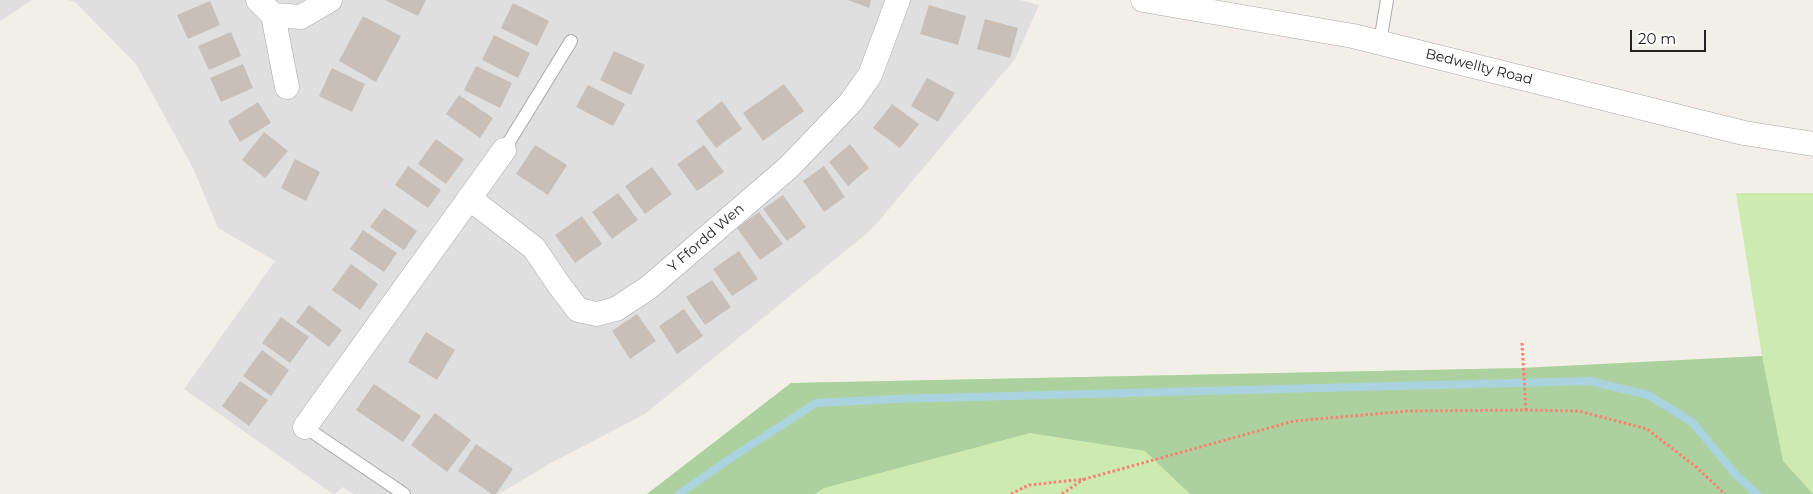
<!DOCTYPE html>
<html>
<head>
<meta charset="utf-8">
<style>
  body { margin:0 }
  #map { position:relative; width:1813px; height:494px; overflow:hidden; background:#f2efe9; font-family:Montserrat,sans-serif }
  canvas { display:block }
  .scale { position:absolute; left:1630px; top:30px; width:76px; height:22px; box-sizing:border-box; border:2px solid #222; border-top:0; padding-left:6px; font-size:15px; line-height:18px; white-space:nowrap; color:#222; -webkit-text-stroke:4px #fff; paint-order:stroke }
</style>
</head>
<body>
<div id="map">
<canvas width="1813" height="494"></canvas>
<div class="scale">20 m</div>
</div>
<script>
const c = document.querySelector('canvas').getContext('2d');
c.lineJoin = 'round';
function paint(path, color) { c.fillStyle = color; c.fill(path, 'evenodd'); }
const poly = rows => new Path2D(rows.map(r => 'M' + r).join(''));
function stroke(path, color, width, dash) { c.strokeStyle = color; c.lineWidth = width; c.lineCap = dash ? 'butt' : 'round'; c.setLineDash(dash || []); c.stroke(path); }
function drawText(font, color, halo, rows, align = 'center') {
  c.font = font + ' Montserrat,sans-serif'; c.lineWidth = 4; c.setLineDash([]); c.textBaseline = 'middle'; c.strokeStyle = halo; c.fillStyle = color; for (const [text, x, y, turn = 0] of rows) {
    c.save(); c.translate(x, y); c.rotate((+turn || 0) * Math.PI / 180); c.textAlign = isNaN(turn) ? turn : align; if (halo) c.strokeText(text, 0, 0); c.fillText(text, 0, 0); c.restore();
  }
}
paint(poly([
  [0,0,32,0,0,21],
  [68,0,1020,0,1039,5,1015,59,871,230,645,414,549,464,499,494,354,494,343,487,335,494,333,494,184,389,275,261,218,228,194,170,136,64,75,2]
]), '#e0dfdf');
paint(poly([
  [1736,193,1813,193,1813,494,647,494,791,383,1522,368,1762,356]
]), '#cdebb0');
paint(poly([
  [1762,356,1783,461,1813,494,1190,494,1145,451,1030,433,824,488,815,494,647,494,791,383,1522,368]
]), '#add19e');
stroke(poly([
  [679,494,734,456,816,403,895,399,1590,381,1648,395,1692,422,1736,475,1757,494]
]), '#aad3df', 8);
paint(poly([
  [385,0,426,0,418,16],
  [848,0,871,0,869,8],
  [210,1,220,25,188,39,177,15],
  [513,3,549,21,537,46,501,28],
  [929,5,966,16,958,45,920,34],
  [363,16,401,36,376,82,339,61],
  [985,19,1018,28,1010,58,977,49],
  [231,32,241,56,209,70,198,46],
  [494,35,530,53,518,78,482,60],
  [614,51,645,65,631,95,600,80],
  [243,64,253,88,221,102,210,78],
  [476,66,512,83,500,108,464,90],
  [332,68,365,84,352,112,319,96],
  [927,78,955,93,938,122,911,106],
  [784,84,804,111,763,141,743,113],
  [588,85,625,104,613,126,576,107],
  [459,95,493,118,480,138,446,114],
  [722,101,742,129,716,148,696,121],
  [258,102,271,123,240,142,228,121],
  [892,104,919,124,900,148,873,128],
  [264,132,288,151,265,178,242,160],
  [436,139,464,159,446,184,418,164],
  [850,144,869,168,848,186,829,162],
  [535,145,567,165,548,195,516,174],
  [704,145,724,172,697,191,677,164],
  [295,159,320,172,306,201,281,188],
  [408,166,441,190,428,208,395,185],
  [824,166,845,197,824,212,803,181],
  [652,167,672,194,645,214,625,186],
  [618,193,638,220,612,239,592,212],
  [783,195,806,227,787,241,763,209],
  [384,208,417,231,404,250,370,227],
  [759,212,783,244,760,260,737,228],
  [582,216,602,244,575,263,555,235],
  [363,230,397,253,384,272,350,249],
  [739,251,758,279,732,296,713,269],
  [351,264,378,284,360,310,332,290],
  [712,280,731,307,705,325,686,297],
  [309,305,342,330,329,347,296,322],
  [684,309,703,336,677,354,659,326],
  [637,314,656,341,630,359,612,331],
  [281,317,309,337,290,363,262,343],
  [426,332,455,350,437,380,408,362],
  [262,350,289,370,271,396,243,376],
  [240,381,268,400,249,426,222,406],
  [374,384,421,416,403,442,356,410],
  [435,413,471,440,447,472,411,445],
  [476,444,513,469,496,494,492,494,458,471]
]), '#c7bfb8');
const lane = poly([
  [1380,42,1387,0],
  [504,150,571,41],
  [305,427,404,494]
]);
const street = poly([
  [258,0,273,15,301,17,330,0],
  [1143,0,1353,36,1744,133,1813,144],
  [273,15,287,87],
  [469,198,534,248,559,285,578,310,597,314,616,309,648,288,789,167,851,102,870,75,898,0],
  [305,427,504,150]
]);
stroke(lane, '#a9a9a9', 14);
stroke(street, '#a9a9a9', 25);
stroke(poly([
  [1522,343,1526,410],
  [1011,494,1029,485,1085,479,1294,421,1409,411,1526,410,1579,411,1647,429,1695,466,1725,494],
  [1062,494,1084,479]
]), '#fa8072', 3, [2.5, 2.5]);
stroke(lane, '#fff', 12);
stroke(street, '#fff', 24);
drawText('14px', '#222', '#fff', [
  ["Bedwellty Road",1479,67,14],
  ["Y Ffordd Wen",706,238,-41]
]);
</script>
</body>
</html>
